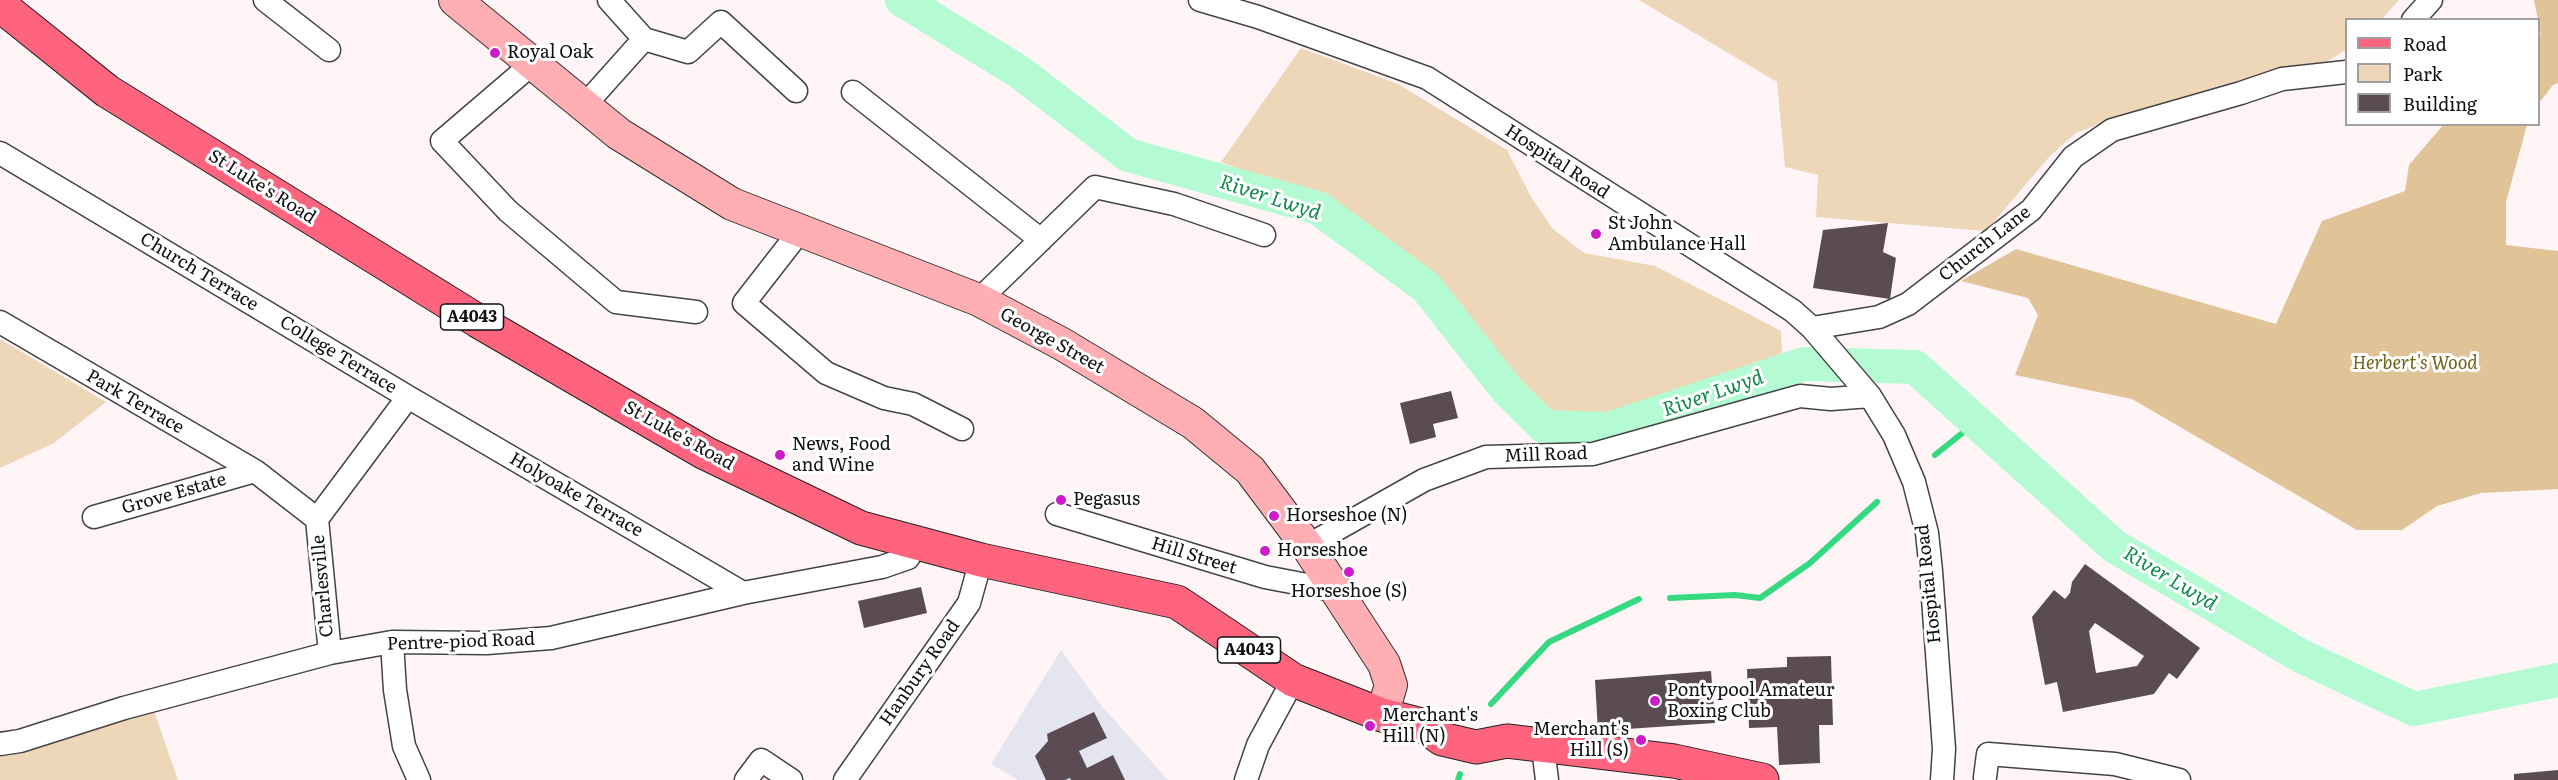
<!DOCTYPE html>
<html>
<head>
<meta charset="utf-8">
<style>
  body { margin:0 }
  #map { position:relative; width:2558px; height:780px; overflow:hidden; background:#fff4f6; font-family:Literata,serif }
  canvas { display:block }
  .legend { position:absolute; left:2345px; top:18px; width:195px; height:108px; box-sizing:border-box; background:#fff; border:2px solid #a0a0a0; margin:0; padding:8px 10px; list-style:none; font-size:18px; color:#111 }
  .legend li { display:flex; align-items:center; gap:12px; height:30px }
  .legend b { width:30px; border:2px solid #a0a0a0 }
</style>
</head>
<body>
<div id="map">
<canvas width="2558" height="780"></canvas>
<ul class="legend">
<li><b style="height:8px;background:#ff647f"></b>Road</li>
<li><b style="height:16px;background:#eed6b9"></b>Park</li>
<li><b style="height:16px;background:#5b4c54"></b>Building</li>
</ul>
</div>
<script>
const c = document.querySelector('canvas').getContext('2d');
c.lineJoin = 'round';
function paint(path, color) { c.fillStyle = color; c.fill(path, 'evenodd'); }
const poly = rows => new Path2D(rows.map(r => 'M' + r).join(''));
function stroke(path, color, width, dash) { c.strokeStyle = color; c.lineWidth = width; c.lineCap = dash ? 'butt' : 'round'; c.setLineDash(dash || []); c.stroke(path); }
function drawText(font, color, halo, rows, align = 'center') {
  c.font = font + ' Literata,serif'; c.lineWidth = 6; c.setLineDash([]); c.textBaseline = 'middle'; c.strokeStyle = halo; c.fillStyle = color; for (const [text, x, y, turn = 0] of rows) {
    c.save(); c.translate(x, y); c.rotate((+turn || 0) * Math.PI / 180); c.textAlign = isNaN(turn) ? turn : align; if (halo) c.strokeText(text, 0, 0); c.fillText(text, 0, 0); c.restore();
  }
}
paint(poly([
  [1061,650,1100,704,1168,780,1018,780,991,764]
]), '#e5e5ef');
paint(poly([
  [1639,0,2399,0,2382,19,2346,20,2346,50,2318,67,2279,72,2125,114,2076,133,2050,156,1986,231,1816,217,1818,175,1785,167,1777,82],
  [1301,48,1398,84,1507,150,1531,197,1553,229,1584,253,1655,266,1745,312,1781,331,1782,354,1583,423,1549,415,1490,360,1441,288,1351,213,1221,162],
  [0,339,106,402,54,443,0,468],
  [154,711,178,780,0,780,0,756,28,751]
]), '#eed6b9');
paint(poly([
  [2534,0,2558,0,2558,83,2553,85,2539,103,2538,36,2541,34],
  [2443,125,2527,125,2506,202,2506,245,2558,251,2558,489,2481,493,2437,506,2402,530,2357,530,2132,399,2015,375,2038,315,2028,298,1961,281,2016,249,2276,324,2322,221,2405,191,2409,165]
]), '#e0c497');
stroke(poly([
  [1935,455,1976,422],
  [1670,598,1735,595,1760,598,1810,563,1877,502],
  [1491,704,1549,642,1639,599],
  [1458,780,1460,774]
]), '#35d982', 6);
stroke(poly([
  [902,0,1018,71,1128,155,1318,208,1426,287,1508,391,1545,427,1609,429,1804,364,1915,367,2114,546,2301,656,2414,709,2558,680]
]), '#b4fbd4', 34);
paint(poly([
  [1888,223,1883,252,1896,258,1890,299,1813,288,1823,230],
  [1451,391,1458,418,1433,424,1436,437,1410,444,1400,403],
  [2085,564,2200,648,2177,679,2169,673,2154,694,2063,712,2057,682,2045,685,2032,617,2054,590,2065,599,2070,593,2072,582],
  [2095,623,2144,656,2137,666,2096,673,2089,631],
  [921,587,927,613,864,628,858,601],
  [1831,656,1833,725,1819,725,1820,763,1779,765,1777,727,1749,728,1747,669,1787,667,1787,657],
  [1711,671,1715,723,1598,731,1595,680],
  [1094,712,1107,738,1079,751,1087,768,1113,755,1125,780,1071,780,1070,778,1065,780,1046,780,1035,756,1048,741,1047,734],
  [2558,770,2558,780,2514,780,2514,774]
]), '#5b4c54');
const street = poly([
  [265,0,329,50],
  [1200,0,1258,17,1427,78,1767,294,1793,311,1812,328,1870,396,1894,435,1914,482,1927,533,1931,571,1944,749,1942,780],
  [2413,20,2431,0],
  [644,39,688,52,721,22,796,91],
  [532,64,442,141,508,211,616,302,696,312],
  [853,92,1041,240],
  [584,106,644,39,609,0],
  [0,153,408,397,743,593],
  [800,231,744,303,826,373,884,398,913,404,962,429],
  [979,300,1095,187,1174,204,1264,235],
  [0,322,255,471,317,519],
  [1812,328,1879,317,1908,304,2031,210,2073,157,2112,130,2241,93,2282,79,2346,72],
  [1057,514,1265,577,1333,590],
  [94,517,255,471],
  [317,519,408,397],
  [317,519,330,653],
  [1307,546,1424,480,1486,457,1593,454,1800,396,1831,399,1870,396],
  [392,642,395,690,404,746,419,780],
  [0,744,20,741,124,708,330,653,392,642,487,643,551,638,743,593,882,567,908,558,917,543],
  [1543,747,1547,780],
  [1985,777,1988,754,2115,764,2179,780],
  [746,780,761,760,791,780],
  [845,780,969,603,981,560],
  [1246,780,1258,745,1293,680]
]);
const secondary = poly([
  [455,0,619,134,732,204,979,300,1062,344,1193,423,1250,470,1307,546,1384,664,1391,685,1382,715]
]);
const primary = poly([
  [0,5,107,91,478,321,705,453,861,528,981,560,1177,602,1293,680,1382,715,1422,725,1442,739,1476,747,1507,741,1674,761,1762,780]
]);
stroke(street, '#444', 25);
stroke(secondary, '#333', 34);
stroke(primary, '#222', 35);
stroke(street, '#fff', 22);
stroke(secondary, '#ffafb3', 32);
stroke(primary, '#ff647f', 33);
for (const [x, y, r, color] of [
  [495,53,6,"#ce1bca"],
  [1596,234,6,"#ce1bca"],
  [780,455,6,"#ce1bca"],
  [1061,500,6,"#ce1bca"],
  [1274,516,6,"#ce1bca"],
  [1265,551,6,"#ce1bca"],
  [1349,572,6,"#ce1bca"],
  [1655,701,6,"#ce1bca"],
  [1370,726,6,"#ce1bca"],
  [1641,740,6,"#ce1bca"]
]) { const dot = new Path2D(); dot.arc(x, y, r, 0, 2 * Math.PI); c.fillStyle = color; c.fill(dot); stroke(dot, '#fff', 2); }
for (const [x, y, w] of [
  [472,317,63],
  [1249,650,63]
]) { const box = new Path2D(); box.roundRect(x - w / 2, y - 13, w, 26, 4.5); c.fillStyle = '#fff'; c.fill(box); stroke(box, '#111', 1.5); }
drawText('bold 16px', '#111', null, [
  ["A4043",472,317],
  ["A4043",1249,650]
]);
drawText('18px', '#111', '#fff', [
  ["Royal Oak",507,53],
  ["St John",1608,224],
  ["Ambulance Hall",1608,245],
  ["News, Food",792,445],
  ["and Wine",792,466],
  ["Pegasus",1073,500],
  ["Horseshoe (N)",1286,516],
  ["Horseshoe",1277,551],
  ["Horseshoe (S)",1349,592,"center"],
  ["Pontypool Amateur",1667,691],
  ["Boxing Club",1667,712],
  ["Merchant's",1382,716],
  ["Hill (N)",1382,737],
  ["Merchant's",1629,730,"right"],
  ["Hill (S)",1629,751,"right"]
], 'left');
drawText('18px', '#111', '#fff', [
  ["Hospital Road",1557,162,33],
  ["St Luke's Road",262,187,32],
  ["Church Lane",1985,244,-38],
  ["Church Terrace",199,272,31],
  ["George Street",1052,341,29],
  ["College Terrace",338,355,31],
  ["Park Terrace",135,402,30],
  ["St Luke's Road",679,436,29],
  ["Mill Road",1546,455,-2],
  ["Grove Estate",174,494,-16],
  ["Holyoake Terrace",576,495,30],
  ["Hill Street",1194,556,17],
  ["Hospital Road",1929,584,-96],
  ["Charlesville",323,586,-95],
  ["Pentre-piod Road",461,642,-2],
  ["Hanbury Road",920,673,-55]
]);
drawText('italic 18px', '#70641a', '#fff', [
  ["Herbert's Wood",2415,364]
]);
drawText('italic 20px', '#0e884c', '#fff', [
  ["River Lwyd",1270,198,18],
  ["River Lwyd",1713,394,-19],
  ["River Lwyd",2170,579,31]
]);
</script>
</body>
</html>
